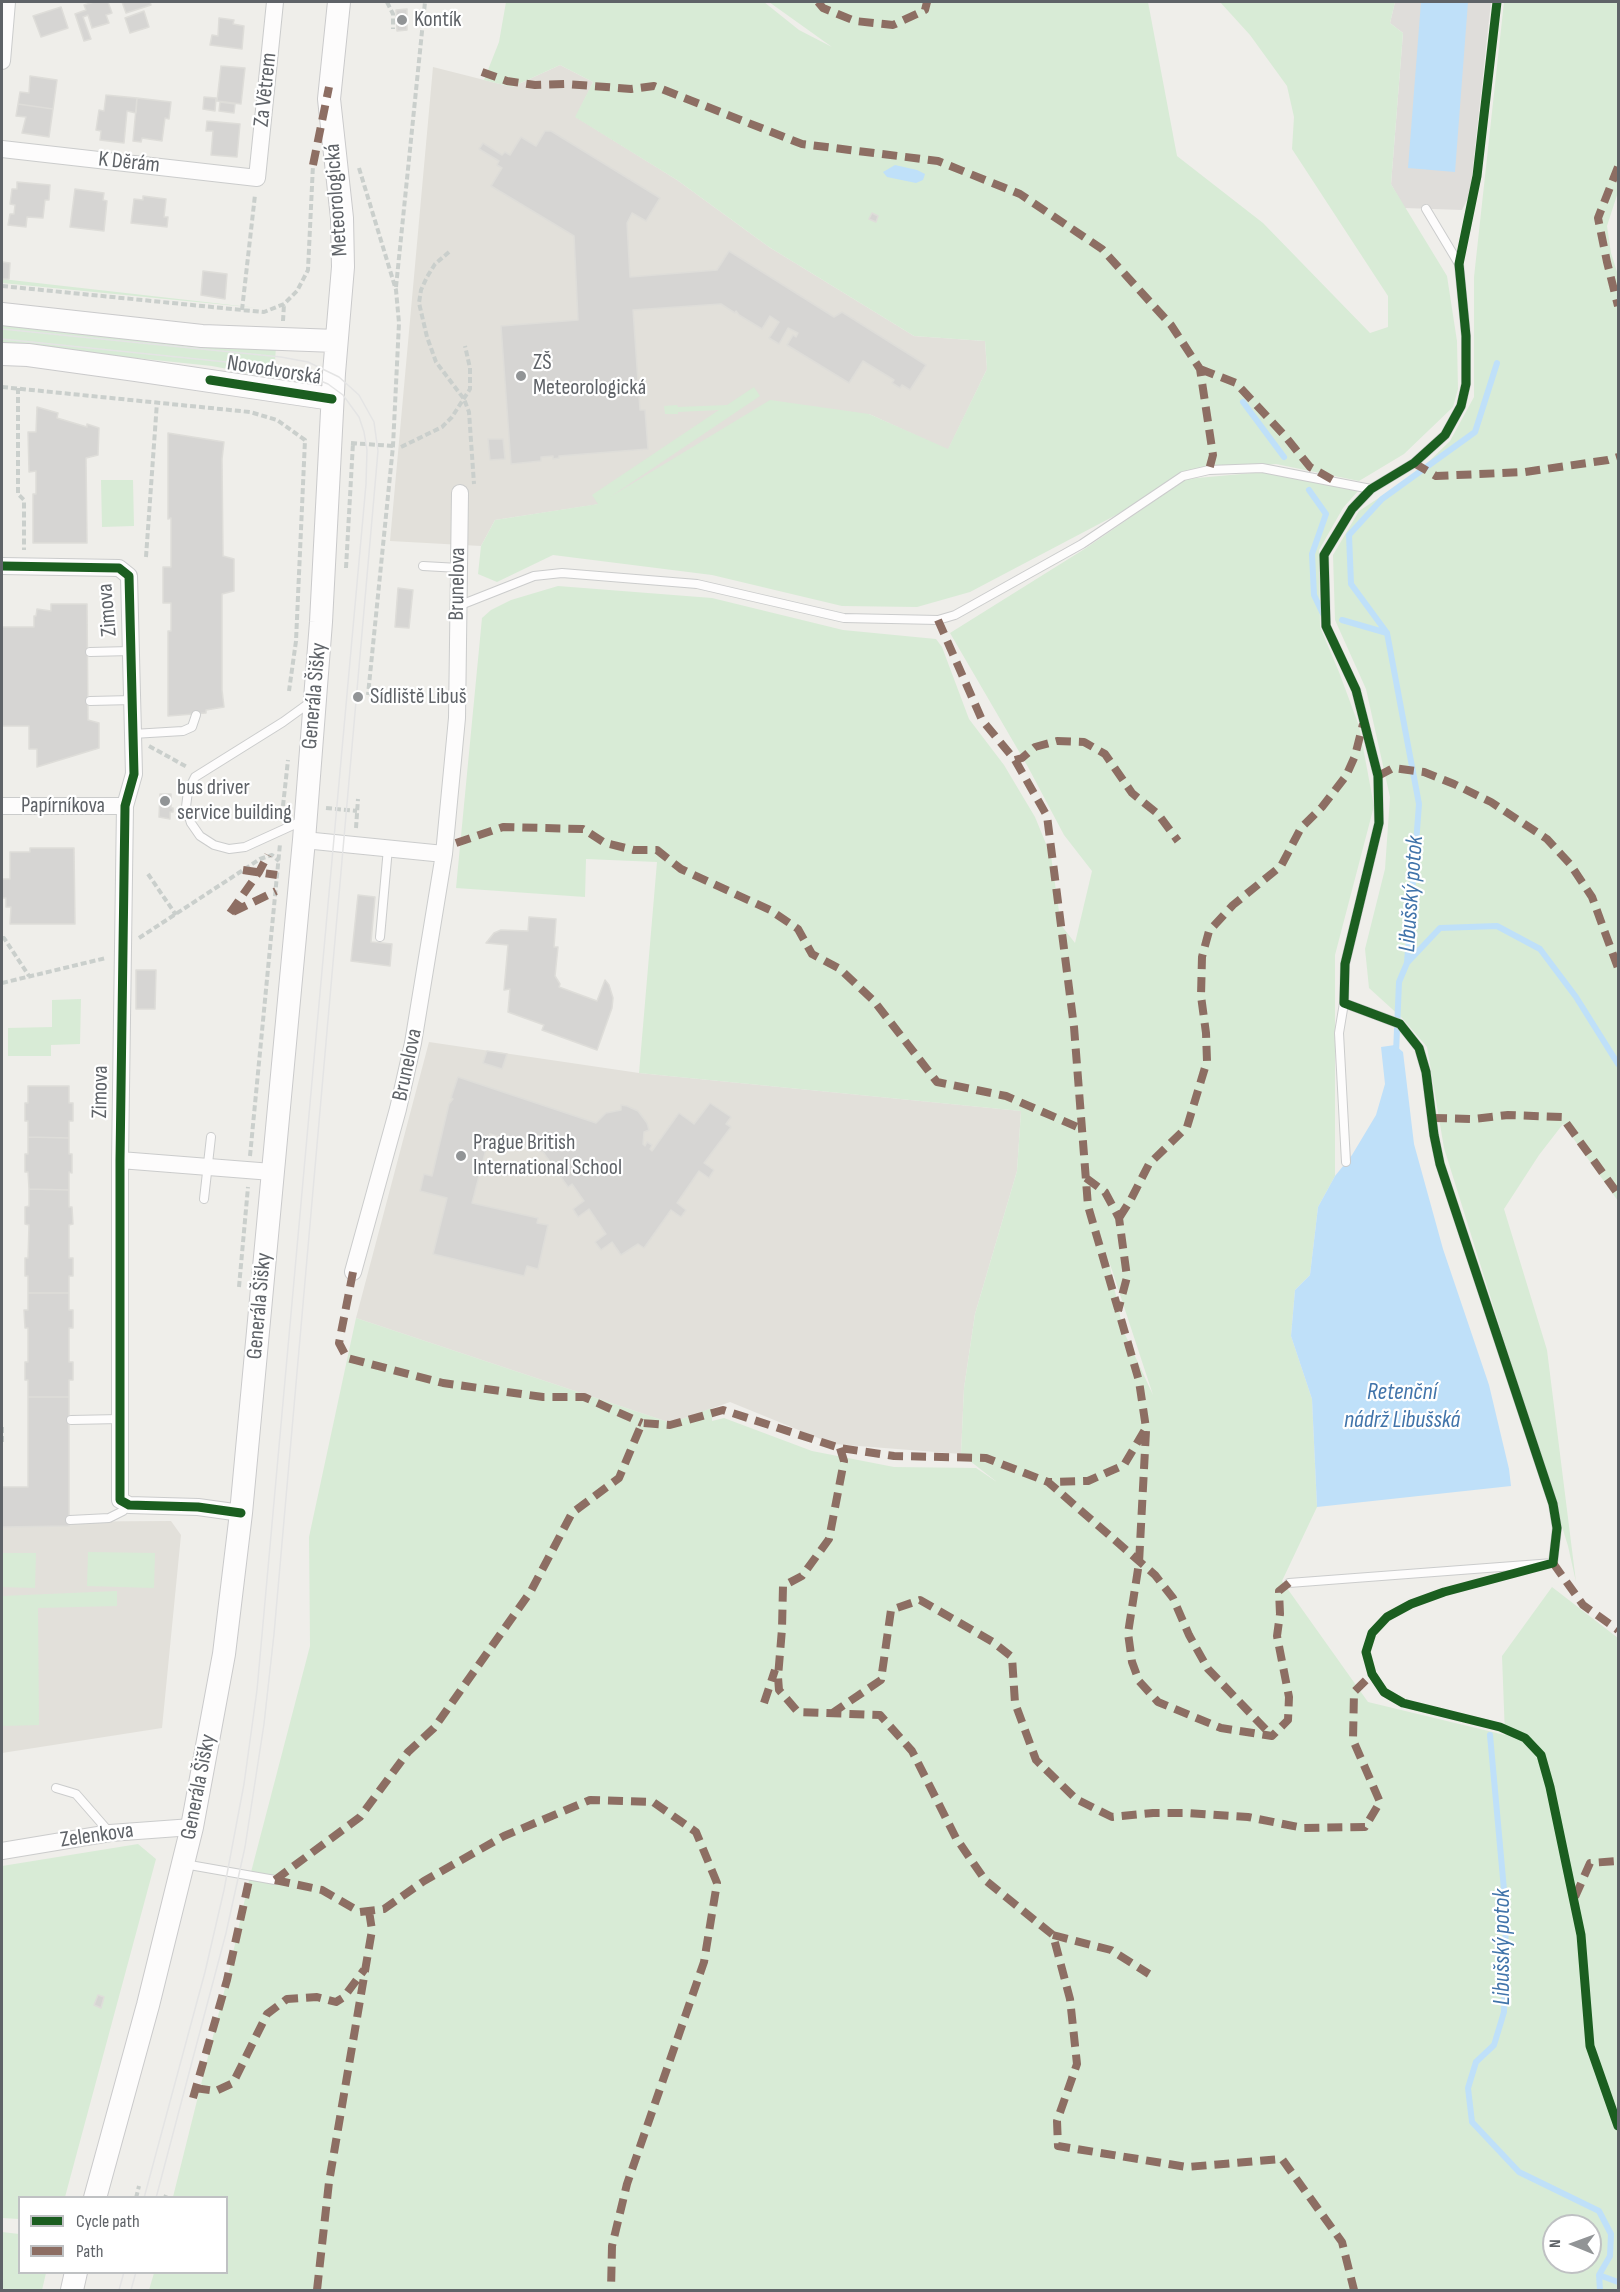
<!DOCTYPE html>
<html>
<head>
<meta charset="utf-8">
<style>
  body { margin:0 }
  #map { position:relative; width:1620px; height:2292px; overflow:hidden; background:#efeeea; font-family:"Sofia Sans Condensed",sans-serif }
  canvas { display:block }
  .frame { position:absolute; inset:0; border:3px solid #5f6368; pointer-events:none }
  .legend { position:absolute; left:18px; top:2196px; width:210px; height:78px; box-sizing:border-box; background:#fff; border:2px solid #bfc1c3; margin:0; padding:8px 10px; list-style:none; font-size:18px; color:#5f6368 }
  .legend li { display:flex; align-items:center; gap:12px; height:30px }
  .legend b { width:30px; border:2px solid #bfc1c3 }
  .north { position:absolute; left:1542px; top:2214px; width:60px; height:60px; box-sizing:border-box; background:#fff; border:2px solid #bfc1c3; border-radius:50%; rotate:271deg; font-size:16px; font-weight:700; line-height:24px; text-align:center; color:#5f6368 }
  .north::after { content:''; display:block; margin:auto; width:21px; height:27px; background:#919496; clip-path:polygon(50% 0,100% 100%,50% 72%,0 100%) }
</style>
</head>
<body>
<div id="map">
<canvas width="1620" height="2292"></canvas>
<div class="frame"></div>
<ul class="legend">
<li><b style="height:8px;background:#1b5e20"></b>Cycle path</li>
<li><b style="height:8px;background:#8d6e63"></b>Path</li>
</ul>
<div class="north">N</div>
</div>
<script>
const c = document.querySelector('canvas').getContext('2d');
c.lineJoin = 'round';
function paint(path, color) { c.fillStyle = color; c.fill(path, 'evenodd'); }
const poly = rows => new Path2D(rows.map(r => 'M' + r).join(''));
function stroke(path, color, width, dash) { c.strokeStyle = color; c.lineWidth = width; c.lineCap = dash ? 'butt' : 'round'; c.setLineDash(dash || []); c.stroke(path); }
function drawText(font, color, halo, rows, align = 'center') {
  c.font = font + ' "Sofia Sans Condensed",sans-serif'; c.lineWidth = 4.5; c.setLineDash([]); c.textBaseline = 'middle'; c.strokeStyle = halo; c.fillStyle = color; for (const [text, x, y, turn = 0] of rows) {
    c.save(); c.translate(x, y); c.rotate((+turn || 0) * Math.PI / 180); c.textAlign = isNaN(turn) ? turn : align; if (halo) c.strokeText(text, 0, 0); c.fillText(text, 0, 0); c.restore();
  }
}
paint(poly([
  [1395,2,1491,2,1470,194,1462,210,1404,208,1391,184,1403,33,1390,23]
]), '#dfddda');
paint(poly([
  [560,65,593,82,576,117,677,180,769,247,914,336,985,341,987,369,948,450,869,414,600,504,495,520,481,546,390,541,433,67,512,87],
  [429,1042,639,1073,1021,1111,1017,1171,975,1314,964,1388,961,1454,833,1444,730,1402,671,1423,356,1318],
  [171,1521,181,1535,162,1728,2,1753,2,1522]
]), '#e2e0da');
paint(poly([
  [506,2,764,2,799,30,832,47,769,2,1148,2,1177,156,1263,223,1370,333,1388,327,1388,296,1292,149,1294,117,1287,86,1250,35,1220,2,1395,2,1390,23,1403,33,1391,184,1447,276,1457,341,1458,389,1453,407,1404,454,1359,481,1276,464,1187,472,1118,514,970,592,917,607,842,606,712,575,553,555,497,582,478,574,481,546,495,520,598,504,592,495,719,410,678,412,678,414,665,414,664,406,677,405,678,407,727,405,754,387,760,396,610,497,770,400,869,414,948,449,987,369,985,341,914,336,769,247,677,180,575,117,593,82,560,65,512,87,484,80,499,42],
  [1504,2,1618,2,1618,192,1607,226,1611,253,1618,275,1618,1201,1563,1124,1539,1155,1504,1209,1547,1350,1576,1582,1568,1546,1444,1148,1427,1047,1402,1018,1369,988,1365,949,1385,869,1390,797,1366,689,1335,620,1333,555,1359,511,1418,472,1450,441,1474,397,1474,277],
  [2,279,258,308,2,283],
  [2,324,276,346,274,378,212,366,2,344],
  [1264,472,1358,491,1343,508,1319,550,1320,627,1339,672,1359,726,1374,806,1335,955,1335,1176,1318,1207,1310,1275,1295,1290,1291,1336,1312,1399,1317,1507,1282,1581,1368,1702,1505,1735,1502,1656,1552,1587,1618,1638,1618,2290,149,2290,154,2273,226,2272,226,2198,173,2197,227,1980,250,1876,310,1646,309,1537,356,1318,671,1423,712,1408,712,1421,724,1418,812,1451,894,1467,976,1468,997,1482,961,1454,964,1388,975,1314,1017,1171,1021,1111,639,1073,657,862,586,859,585,897,456,888,482,618,491,610,511,600,558,586,712,598,843,630,936,639,942,647,969,719,1004,765,1035,817,1051,856,1061,925,1075,943,1092,871,1064,835,1028,767,950,633,1086,548,1186,479],
  [1108,1257,1108,1258,1153,1395,1123,1330],
  [1554,2226,1590,2226,1590,2262,1554,2262],
  [101,480,133,480,134,526,102,527],
  [81,999,80,1044,51,1045,51,1056,8,1056,8,1028,52,1027,52,1000],
  [88,1552,155,1553,154,1588,87,1586],
  [2,1553,36,1553,35,1588,2,1587],
  [117,1591,117,1606,38,1608,39,1725,2,1726,2,1596],
  [138,1844,156,1859,65,2197,20,2198,19,2219,2,2218,2,1866],
  [2,2232,19,2234,20,2272,46,2273,42,2290,2,2290]
]), '#d8ebd6');
paint(poly([
  [1421,2,1468,2,1455,172,1408,168],
  [895,165,917,170,925,174,923,180,916,183,887,177,883,172],
  [1395,1045,1403,1052,1414,1144,1443,1249,1489,1385,1509,1469,1511,1486,1317,1507,1312,1399,1291,1336,1295,1290,1310,1275,1318,1207,1335,1176,1352,1155,1376,1115,1385,1084,1381,1047]
]), '#bfe0f9');
stroke(poly([
  [1243,402,1284,457],
  [1309,490,1326,514,1312,554,1314,595,1323,614],
  [1342,620,1387,633],
  [1407,963,1440,928,1497,926,1540,949,1576,997,1618,1064],
  [1396,1053,1399,982,1407,963,1419,804,1387,633,1351,584,1349,535,1382,499,1475,432,1497,363],
  [1490,1735,1506,1912,1504,2012,1494,2045,1476,2062,1468,2088,1472,2122,1519,2172,1599,2211,1611,2234,1610,2256,1599,2275,1600,2290],
  [1599,2275,1618,2282]
]), '#bfe0f9', 6);
const building = poly([
  [94,2,108,2,112,13,106,15,109,23,92,28,88,15,83,17,91,39,84,41,75,14,86,10,84,5,94,2],
  [122,2,150,2,151,5,126,13,122,2],
  [61,7,68,28,41,37,33,16,61,7],
  [407,9,407,30,397,31,396,10,407,9],
  [144,11,149,27,130,33,125,18,144,11],
  [219,18,234,20,233,24,244,26,242,49,210,45,212,35,218,36,219,18],
  [221,66,245,68,241,104,217,101,221,66],
  [30,76,57,80,53,109,18,104,20,92,29,93,30,76],
  [106,95,137,98,136,113,127,111,124,143,100,140,101,131,96,130,99,110,104,111,106,95],
  [204,97,216,98,215,111,203,109,204,97],
  [137,98,171,102,169,119,165,118,162,141,142,138,141,142,133,141,137,98],
  [220,102,235,104,234,113,219,111,220,102],
  [18,104,53,109,49,137,22,133,26,117,16,116,18,104],
  [207,121,240,124,237,157,211,155,213,131,206,131,207,121],
  [545,131,551,131,660,198,646,221,632,213,627,223,630,277,717,270,729,251,834,317,842,312,926,365,910,390,902,385,900,388,892,383,894,380,863,361,849,383,787,345,793,335,796,337,798,333,788,328,779,344,769,338,779,322,770,316,762,329,739,315,736,311,735,313,721,304,633,310,640,410,645,410,648,449,559,456,559,458,553,459,553,456,541,457,541,461,511,464,501,326,578,320,574,236,491,186,502,168,497,165,499,161,479,149,483,143,502,155,505,152,510,155,521,137,536,146,545,131],
  [17,182,50,185,49,200,45,200,43,218,27,217,26,227,8,225,10,214,14,214,15,205,10,204,12,189,17,189,17,182],
  [75,189,104,193,103,200,107,201,104,231,70,227,75,189],
  [143,196,166,199,164,217,168,217,167,227,131,223,134,199,143,200,143,196],
  [872,213,878,216,876,222,869,219,872,213],
  [2,262,10,263,9,279,2,279,2,262],
  [203,271,227,274,225,299,201,295,203,271],
  [37,407,58,413,57,418,87,427,87,424,99,428,98,455,86,458,87,543,33,543,33,494,36,494,36,471,29,472,28,432,36,432,37,407],
  [168,433,224,442,222,459,223,556,234,559,234,591,222,594,222,690,224,707,206,710,206,713,168,716,168,631,171,631,171,603,163,603,163,567,171,567,171,518,168,519,168,433],
  [488,439,503,439,505,459,490,460,488,439],
  [398,588,413,590,409,628,395,627,398,588],
  [51,604,87,604,88,720,99,723,99,748,37,767,37,749,29,749,29,726,2,726,2,627,34,627,34,616,36,616,37,609,51,611,51,604],
  [160,794,171,794,171,808,173,808,173,812,170,812,170,819,159,817,160,794],
  [30,848,74,848,75,924,10,924,11,907,6,907,6,898,2,898,2,879,10,879,10,852,30,852,30,848],
  [358,895,375,897,371,942,392,944,390,966,351,961,358,895],
  [529,917,556,919,554,947,558,947,555,976,560,984,559,987,597,1001,605,980,609,985,613,998,612,1008,597,1050,542,1030,544,1025,508,1012,510,989,504,990,508,945,486,943,494,933,501,930,528,931,529,917],
  [136,970,156,970,155,1009,136,1009,136,970],
  [487,1051,507,1054,502,1069,483,1063,487,1051],
  [458,1077,596,1123,606,1113,621,1110,621,1105,627,1106,638,1111,647,1123,649,1130,644,1132,643,1144,645,1146,647,1142,652,1145,650,1149,652,1151,679,1113,694,1124,710,1103,731,1117,726,1124,731,1127,704,1163,714,1170,709,1178,699,1171,677,1203,686,1210,681,1217,671,1210,644,1248,638,1244,621,1255,612,1242,601,1250,595,1242,606,1234,589,1209,578,1217,573,1209,584,1201,572,1184,568,1187,543,1152,490,1134,472,1203,538,1218,537,1223,548,1225,538,1269,527,1266,524,1276,433,1254,447,1198,420,1191,424,1174,432,1176,449,1104,453,1099,451,1098,458,1077],
  [28,1086,69,1086,69,1103,73,1103,73,1121,69,1121,69,1138,28,1137,28,1121,25,1121,25,1103,28,1103,28,1086],
  [28,1137,69,1138,69,1154,72,1154,72,1173,69,1172,69,1190,29,1189,28,1172,25,1172,25,1154,28,1154,28,1137],
  [29,1189,69,1190,69,1207,72,1207,73,1224,69,1225,69,1258,73,1258,73,1276,69,1276,69,1293,28,1293,28,1276,25,1276,25,1258,28,1258,29,1225,25,1224,25,1207,29,1206,29,1189],
  [28,1293,69,1293,69,1310,73,1310,73,1328,69,1328,69,1362,73,1362,73,1380,69,1380,69,1397,28,1397,28,1380,25,1380,25,1362,28,1362,28,1328,25,1328,24,1310,28,1310,28,1293],
  [28,1397,69,1397,69,1526,2,1527,2,1487,28,1487,28,1397],
  [98,1995,104,1997,101,2008,94,2005,98,1995]
]);
paint(building, '#d6d5d3');
stroke(building, '#deddd9', 1.5);
const service = poly([
  [423,566,459,568],
  [458,606,534,576,562,573,697,584,844,618,938,620,955,615,1082,544,1183,476,1209,470,1262,468,1371,489],
  [90,652,131,651],
  [90,701,133,700],
  [133,734,183,731,192,727,196,715],
  [302,821,245,847,229,849,214,845,200,836,191,823,186,807,188,791,195,777,283,722,312,701],
  [380,937,388,848],
  [1344,1003,1339,1033,1346,1162],
  [204,1199,211,1137],
  [71,1420,120,1419],
  [70,1520,109,1518,123,1511,129,1505],
  [1289,1583,1553,1563,1557,1528,1553,1504,1440,1164,1434,1135,1426,1072,1419,1048,1400,1024,1344,1003,1345,964,1379,823,1378,776,1356,690,1326,626,1324,555,1352,509,1371,489,1414,463,1445,435,1461,406,1466,384,1466,336,1459,264,1426,209],
  [56,1788,76,1794,110,1833],
  [184,1864,275,1880]
]);
const minor = poly([
  [2,61,7,2],
  [2,149,257,178,275,2],
  [2,566,119,568,129,576,134,774,125,806,120,1160,120,1500,129,1505,198,1507,241,1513],
  [2,806,125,806],
  [304,840,444,854],
  [120,1160,272,1172],
  [353,1272,398,1109,413,1043,444,854,457,718,460,493],
  [2,1851,110,1833,192,1827]
]);
const secondary = poly([
  [2,314,202,336,336,341],
  [2,354,28,355,136,370,332,399],
  [95,2198,148,2005,192,1827,224,1654,241,1513,304,840,321,622,334,373,343,267,342,218,329,99,339,2],
  [72,2290,76,2272]
]);
stroke(service, '#cbcccc', 10);
stroke(minor, '#cbcccc', 18);
stroke(secondary, '#cacacb', 24);
stroke(poly([
  [387,2,393,14,393,29],
  [359,168,396,290,399,323,393,446,368,695],
  [449,252,435,264,427,277,421,290,419,303,427,337,436,362,464,399,469,412,474,484],
  [2,286,242,310,264,312,284,304,297,291,308,270,313,165],
  [396,287,425,2],
  [242,310,255,195],
  [283,321,284,304],
  [2,387,250,412,277,420,305,440,296,641,289,691],
  [18,388,18,494,24,500,24,550],
  [351,443,393,446],
  [401,447,442,427,452,417,470,389,470,368,465,346],
  [146,557,157,402],
  [346,568,353,443],
  [149,746,187,767],
  [326,808,357,811],
  [282,815,288,760],
  [356,828,358,799],
  [148,874,176,915],
  [2,938,4,938,29,976],
  [139,938,260,859,272,855,279,861],
  [2,983,106,958],
  [250,1156,280,844],
  [239,1287,248,1187],
  [2,1427,2,1445],
  [136,2198,139,2186],
  [165,2198,166,2195]
]), '#cacfcc', 4, [6, 3]);
stroke(service, '#fdfcfc', 8);
stroke(minor, '#fdfcfc', 16);
stroke(secondary, '#fdfcfc', 22);
stroke(poly([
  [2,329,281,357,308,362,339,377,359,395,374,422,378,451,274,1634,264,1724,245,1847,226,1933,156,2198],
  [2,339,275,367,301,373,328,384,343,395,359,417,364,432,367,450,366,484,257,1690,244,1784,224,1890,205,1972,144,2198],
  [119,2290,124,2272],
  [131,2290,136,2272]
]), '#e4e4e4', 1.5);
stroke(poly([
  [818,2,823,8,855,21,893,25,925,10,927,2],
  [482,72,507,81,535,85,567,84,631,89,654,86,802,144,938,161,1020,194,1102,249,1171,325,1200,369,1213,455,1209,470],
  [313,165,329,87],
  [1618,167,1598,218,1607,262,1618,306],
  [1200,369,1236,383,1285,436,1310,467,1333,480],
  [1414,463,1436,476,1525,472,1608,460,1618,457],
  [938,620,982,720,1015,760,1047,816,1074,1027,1088,1206,1139,1381,1146,1428,1124,1465,1088,1481,1048,1482],
  [1015,760,1022,758,1035,747,1057,741,1084,742,1105,754,1132,793,1158,814,1178,841],
  [1378,776,1393,768,1424,772,1454,784,1491,802,1547,839,1570,864,1592,897,1618,968],
  [456,843,503,827,583,829,605,843,634,850,657,850,681,869,770,910,798,929,812,954,840,969,874,1001,937,1082,1006,1096,1082,1129],
  [243,870,277,875],
  [233,912,276,891],
  [230,913,259,872,268,855],
  [1432,1118,1474,1119,1508,1115,1562,1117,1618,1194],
  [1086,1178,1105,1192,1119,1218,1127,1277,1118,1311],
  [1119,1218,1130,1201,1149,1164,1187,1127,1207,1061,1206,1033,1201,996,1202,957,1209,931,1233,905,1281,866,1301,828,1322,807,1346,776,1355,756,1363,724],
  [353,1272,339,1343,347,1358,443,1383,543,1397,584,1397,642,1423],
  [1146,1431,1139,1563,1128,1633,1132,1662,1139,1681,1158,1702,1221,1728,1272,1736,1288,1720,1289,1697,1277,1636,1280,1614,1279,1591,1289,1583],
  [840,1448,844,1461,829,1539,802,1576,783,1586,782,1629,778,1677,779,1690,798,1712,880,1715,912,1751,956,1838,985,1880,1053,1935,1070,1999,1077,2064,1057,2121,1058,2146,1187,2167,1282,2159,1342,2242,1354,2290],
  [1553,1563,1583,1605,1618,1630],
  [764,1703,775,1670],
  [831,1714,881,1680,891,1610,920,1600,993,1642,1012,1657,1015,1703,1036,1760,1076,1799,1112,1817,1153,1813,1187,1813,1248,1817,1303,1828,1365,1827,1380,1802,1353,1740,1354,1692,1372,1674],
  [275,1880,360,1817,408,1752,434,1728,531,1591,572,1513,619,1478,642,1423,670,1425,723,1410,840,1448,894,1456,986,1458,1048,1482,1155,1575,1173,1598,1189,1635,1208,1669,1272,1736],
  [275,1880,322,1890,360,1912,384,1909,424,1881,504,1836,590,1800,653,1802,696,1832,717,1883,704,1962,627,2184,612,2246,611,2290],
  [1575,1897,1590,1863,1618,1861],
  [1053,1935,1111,1950,1149,1974],
  [195,2088,216,2091,233,2083,267,2014,287,1999,317,1997,336,2002,344,1997,364,1970],
  [193,2098,227,1980,250,1876],
  [317,2290,329,2182,372,1930,369,1911]
]), '#8d6e63', 8, [15, 8]);
stroke(poly([
  [1497,2,1477,176,1459,264,1466,336,1466,384,1461,406,1445,435,1414,463,1371,489,1352,509,1324,555,1326,626,1356,690,1378,776,1379,823,1345,964,1344,1003,1400,1024,1419,1048,1426,1072,1434,1135,1440,1164,1553,1504,1557,1528,1553,1563,1444,1592,1411,1604,1387,1617,1372,1633,1366,1652,1372,1674,1384,1692,1403,1703,1500,1727,1525,1738,1541,1755,1550,1787,1581,1935,1590,2046,1618,2126],
  [210,380,332,399],
  [2,566,119,568,129,576,134,774,125,806,120,1160,120,1500,129,1505,198,1507,241,1513]
]), '#1b5e20', 9);
for (const [x, y, r, color] of [
  [402,20,6,"#919496"],
  [521,376,6,"#919496"],
  [358,697,6,"#919496"],
  [165,801,6,"#919496"],
  [461,1156,6,"#919496"]
]) { const dot = new Path2D(); dot.arc(x, y, r, 0, 2 * Math.PI); c.fillStyle = color; c.fill(dot); stroke(dot, '#fff', 2); }
drawText('22px', '#5f6368', '#fff', [
  ["Kontík",414,20],
  ["ZŠ",533,363],
  ["Meteorologická",533,388],
  ["Sídliště Libuš",370,697],
  ["bus driver",177,788],
  ["service building",177,813],
  ["Prague British",473,1143],
  ["International School",473,1168]
], 'left');
drawText('22px', '#5f6368', '#fff', [
  ["Za Větrem",266,90,-84],
  ["K Děrám",129,163,6],
  ["Meteorologická",337,200,-94],
  ["Novodvorská",274,371,9],
  ["Brunelova",458,584,-89],
  ["Zimova",108,610,-95],
  ["Generála Šišky",315,696,-85],
  ["Papírníkova",63,806],
  ["Brunelova",408,1065,-78],
  ["Zimova",101,1092,-89],
  ["Generála Šišky",260,1306,-85],
  ["Generála Šišky",199,1787,-79],
  ["Zelenkova",97,1836,-8]
]);
drawText('italic 24px', '#4174aa', '#fff', [
  ["Libušský potok",1412,894,-86],
  ["Retenční",1402,1393],
  ["nádrž Libušská",1402,1421],
  ["Libušský potok",1503,1947,-90]
]);
</script>
</body>
</html>
